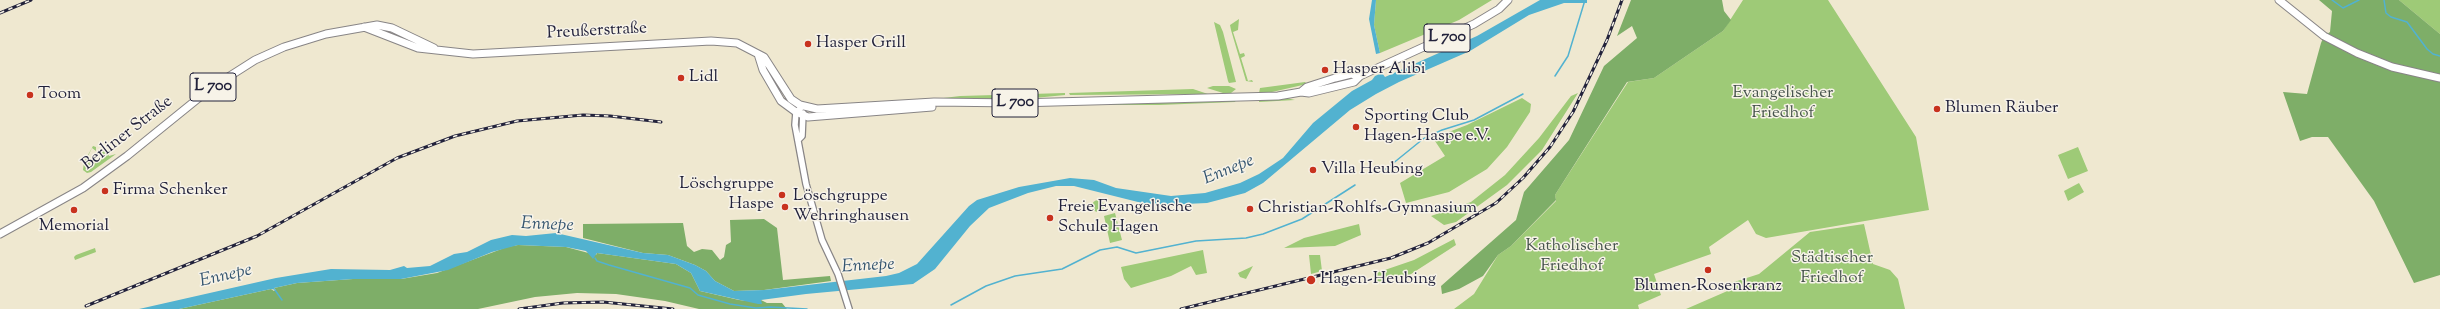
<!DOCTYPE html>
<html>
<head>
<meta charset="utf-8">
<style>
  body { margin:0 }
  canvas { display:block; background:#efe8d0 }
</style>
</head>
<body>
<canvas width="2440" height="309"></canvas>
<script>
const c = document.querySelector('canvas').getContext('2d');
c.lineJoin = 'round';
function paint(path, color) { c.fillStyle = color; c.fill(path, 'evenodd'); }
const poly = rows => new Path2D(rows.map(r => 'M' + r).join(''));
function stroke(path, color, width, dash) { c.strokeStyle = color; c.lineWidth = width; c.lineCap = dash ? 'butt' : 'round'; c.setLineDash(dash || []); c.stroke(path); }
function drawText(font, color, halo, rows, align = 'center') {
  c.font = font + ' "Sorts Mill Goudy",serif'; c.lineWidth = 3; c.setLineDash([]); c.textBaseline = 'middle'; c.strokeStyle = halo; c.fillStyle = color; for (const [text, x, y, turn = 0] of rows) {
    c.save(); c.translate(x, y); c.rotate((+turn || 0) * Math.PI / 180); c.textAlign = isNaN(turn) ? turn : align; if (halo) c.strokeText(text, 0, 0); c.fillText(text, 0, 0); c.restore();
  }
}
paint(poly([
  [1376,0,1492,0,1459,20,1380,53,1374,25],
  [1743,0,1828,0,1916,137,1929,210,1766,238,1756,234,1748,220,1709,247,1711,254,1654,274,1661,295,1638,305,1639,309,1454,309,1474,294,1498,255,1511,246,1556,201,1555,195,1628,82,1654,78,1723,31],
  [2399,0,2440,0,2440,34],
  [1239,19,1238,30,1233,32,1240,54,1244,53,1245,56,1241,58,1248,81,1252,80,1253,82,1246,81,1231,30,1230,25],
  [1214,22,1220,25,1223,32,1236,82,1229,83,1228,81],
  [1305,82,1307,84,1272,92,1259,93,1260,88],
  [1213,86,1229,86,1236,89,1231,93,1223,93,1207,88],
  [1193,89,1208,94,1070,95,1069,93],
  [1065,93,1065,95,1024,99,927,100,960,96],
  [1578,93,1542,150,1507,185,1456,222,1444,225,1431,216,1471,202,1505,175,1539,138,1571,96],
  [1286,98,1295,100,1259,102,1259,100],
  [1522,98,1531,104,1530,112,1507,147,1487,169,1449,192,1406,203,1400,183,1445,156,1433,138,1467,125],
  [1236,100,1235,102,1159,105,1097,105],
  [93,146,96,147,96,151,92,148,87,158,91,160,87,161,91,162,89,164,91,165,104,156,100,149,105,147,109,156,116,154,91,172,87,173,83,170,84,162],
  [2078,147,2088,171,2068,179,2058,155],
  [2079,183,2084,192,2068,201,2064,191],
  '1092 206a6 6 0 1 1 12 0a6 6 0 1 1-12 0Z',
  [1115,213,1122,240,1110,243,1104,216],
  [1359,224,1361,235,1335,246,1284,248,1304,238],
  [1864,224,1873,264,1890,270,1898,279,1905,309,1686,309,1732,289,1731,283,1759,274,1810,232],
  [1454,239,1456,245,1408,276,1376,282,1373,274,1414,260],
  [95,248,96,252,75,260,74,257,76,255],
  [1203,250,1207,273,1196,275,1191,266,1171,276,1131,288,1124,279,1121,267],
  [1309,255,1320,255,1322,271,1311,274],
  [1253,266,1246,279,1240,277,1238,273]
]), '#9eca77');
paint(poly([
  [1631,0,1722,0,1724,11,1731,20,1723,31,1654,78,1627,82,1555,195,1556,200,1511,246,1498,255,1483,276,1459,289,1442,294,1441,286,1516,220,1524,192,1569,140,1604,66,1637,38,1632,26,1617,36],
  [2319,0,2399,0,2440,34,2440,275,2414,283,2374,201,2328,137,2312,137,2300,141,2283,92,2307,94,2321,43,2324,36,2330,32,2332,11],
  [764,219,777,228,783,280,830,276,831,281,764,290,734,291,715,281,706,271,695,265,668,255,643,253,583,238,583,224,683,223,687,246,694,252,702,249,712,250,720,260,724,257,726,245,731,242,730,220],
  [518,245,566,247,596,255,597,253,676,264,691,273,700,291,739,300,756,302,761,300,767,303,782,303,787,309,699,309,665,301,616,294,577,293,535,297,478,309,179,309,271,289,274,291,276,290,274,288,297,283,353,279,401,279,437,273,507,247]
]), '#7eae68');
paint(poly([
  [1372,0,1376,0,1374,25,1380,53,1376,54,1369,19],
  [1540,0,1587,0,1587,3,1564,3,1529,15,1470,51,1399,82,1376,94,1350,110,1263,183,1245,193,1207,203,1163,205,1142,203,1074,186,1056,186,1028,193,989,208,970,226,935,269,913,284,806,294,761,300,762,304,758,304,700,291,691,273,676,264,597,253,593,259,586,251,566,247,518,245,492,252,448,270,401,279,353,279,297,283,274,288,276,290,271,289,179,309,139,309,276,278,331,269,390,270,404,266,407,268,430,266,454,254,467,252,491,240,512,235,526,236,556,233,643,253,668,255,695,265,706,271,715,281,734,291,764,290,886,276,899,273,917,264,969,206,977,200,1019,187,1070,178,1094,180,1116,188,1171,196,1205,193,1240,183,1259,174,1283,158,1313,123,1352,91,1372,80,1375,76,1382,73,1385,77,1477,36]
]), '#52b2d0');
stroke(poly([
  [2332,0,2343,8,2359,0],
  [2384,0,2386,13,2391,17,2407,22,2427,49,2433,54,2440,56],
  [1555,76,1568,56,1585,0],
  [1386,169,1423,139,1442,130,1474,120,1523,94],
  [595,258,597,261,609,265,690,288,698,295,730,304,756,308,770,307,807,309],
  [275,290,282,300],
  [951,305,986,286,1015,276,1062,269,1100,250,1117,247,1136,253,1196,241,1246,238,1263,234,1302,219,1355,185]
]), '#52b2d0', 1.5);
const minor = poly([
  [803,106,796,112,795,125,806,184,822,240,838,274,849,309],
  [798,140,802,136,803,113]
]);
const major = poly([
  [2279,0,2324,36,2357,53,2392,67,2440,78],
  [364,27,418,48,473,54,711,41,737,43,764,57,791,99,800,105,817,109,934,102,1017,103,1278,96,1301,92,1309,93,1354,82,1360,76,1474,24,1499,9,1508,0],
  [758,54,763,70,781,101,796,112,808,117,932,107],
  [1301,92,1307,87,1335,78,1351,74,1360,76],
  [0,234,83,188,127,156,211,88,255,60,284,47,326,34,377,25,392,28,434,48]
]);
stroke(minor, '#888586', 8);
stroke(major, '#888586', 9);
stroke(minor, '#fff', 5.5);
stroke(major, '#fff', 7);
const rail = poly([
  [0,13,31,0],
  [86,306,257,236,397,158,455,136,517,121,583,115,610,116,661,122],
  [519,309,563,303,603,302,673,309],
  [1181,309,1391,258,1428,243,1496,203,1523,178,1550,147,1573,112,1607,40,1622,0]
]);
stroke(rail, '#22223b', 3);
stroke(rail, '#f7f3e8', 1.5, [4.5]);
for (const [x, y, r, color] of [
  [808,44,4,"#c8321e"],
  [1325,70,4,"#c8321e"],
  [681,78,4,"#c8321e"],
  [30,95,4,"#c8321e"],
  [1937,109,4,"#c8321e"],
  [1356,127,4,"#c8321e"],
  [1313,170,4,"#c8321e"],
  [105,191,4,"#c8321e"],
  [782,195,4,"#c8321e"],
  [785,207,4,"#c8321e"],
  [1250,209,4,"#c8321e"],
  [74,210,4,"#c8321e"],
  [1050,218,4,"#c8321e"],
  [1708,270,4,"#c8321e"],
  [1311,280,5,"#c8321e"]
]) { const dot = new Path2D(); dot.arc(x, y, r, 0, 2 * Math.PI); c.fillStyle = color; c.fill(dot); stroke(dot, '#f7f3e8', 1.5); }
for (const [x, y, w] of [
  [1447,38,46],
  [213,87,46],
  [1015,103,46]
]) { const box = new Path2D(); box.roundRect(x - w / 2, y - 14, w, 28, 3); c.fillStyle = '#f7f3e8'; c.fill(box); stroke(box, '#22223b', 1); }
drawText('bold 16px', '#22223b', null, [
  ["L 700",1447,38],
  ["L 700",213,87],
  ["L 700",1015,103]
]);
drawText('17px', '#22223b', '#f7f3e8', [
  ["Preußerstraße",597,32,-3],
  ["Berliner Straße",128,134,-38]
]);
drawText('17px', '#22223b', '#f7f3e8', [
  ["Hasper Grill",816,44],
  ["Hasper Alibi",1333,70],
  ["Lidl",689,78],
  ["Toom",38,95],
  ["Blumen Räuber",1945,109],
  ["Sporting Club",1364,117],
  ["Hagen-Haspe e.V.",1364,137],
  ["Villa Heubing",1321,170],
  ["Löschgruppe",774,185,"right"],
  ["Haspe",774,205,"right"],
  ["Firma Schenker",113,191],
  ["Löschgruppe",793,197],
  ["Wehringhausen",793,217],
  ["Freie Evangelische",1058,208],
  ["Schule Hagen",1058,228],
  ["Christian-Rohlfs-Gymnasium",1258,209],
  ["Memorial",74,227,"center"],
  ["Hagen-Heubing",1320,280],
  ["Blumen-Rosenkranz",1708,287,"center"]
], 'left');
drawText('17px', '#47544d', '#f7f3e8', [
  ["Evangelischer",1783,94],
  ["Friedhof",1783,114],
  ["Katholischer",1572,247],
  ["Friedhof",1572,267],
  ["Städtischer",1832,259],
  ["Friedhof",1832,279]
]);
drawText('italic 18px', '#33546f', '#f7f3e8', [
  ["Ennepe",1229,171,-22],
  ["Ennepe",547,226,2],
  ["Ennepe",868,267,-3],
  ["Ennepe",226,277,-13]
]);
</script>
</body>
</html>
